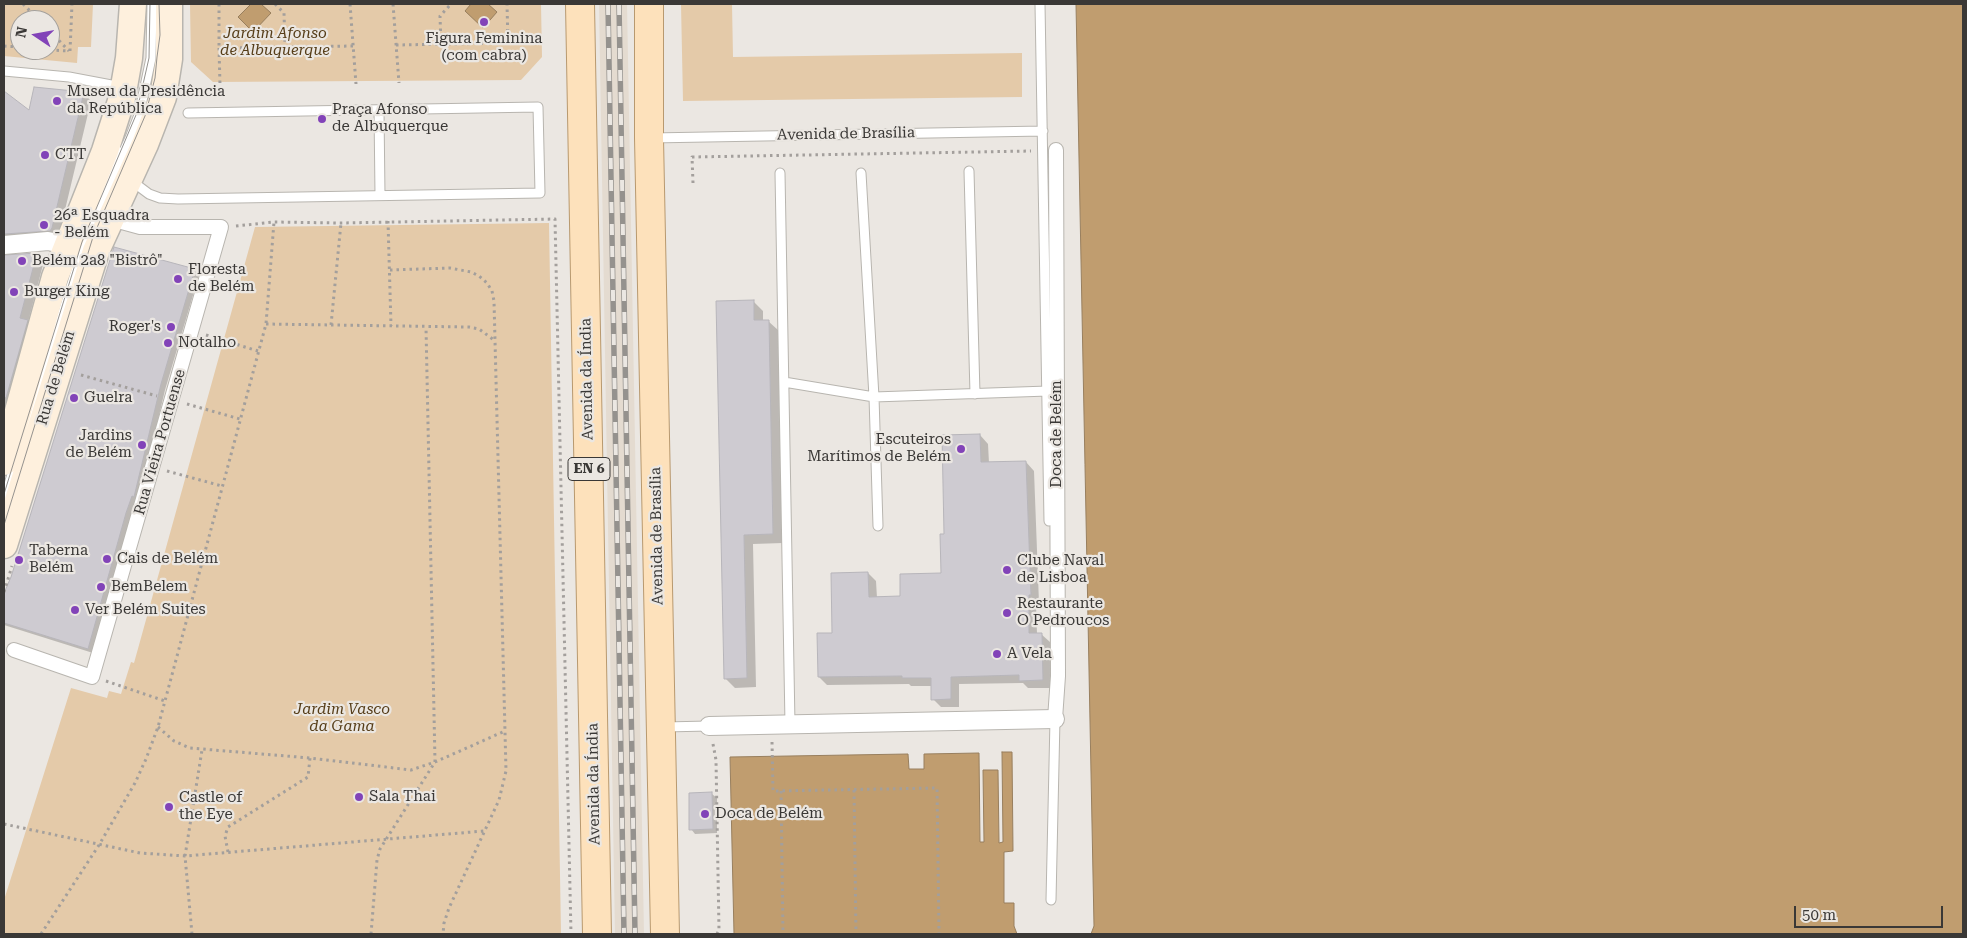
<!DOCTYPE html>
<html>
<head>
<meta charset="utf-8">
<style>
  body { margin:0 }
  #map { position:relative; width:1967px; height:938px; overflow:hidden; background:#ebe7e2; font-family:"Roboto Serif",serif }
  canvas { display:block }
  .frame { position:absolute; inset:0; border:5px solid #3a3836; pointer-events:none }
  .north { position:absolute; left:10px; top:10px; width:50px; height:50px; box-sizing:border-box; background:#ebe7e2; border:1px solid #a4a19d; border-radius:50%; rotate:282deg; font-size:14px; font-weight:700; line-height:20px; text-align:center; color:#3a3836 }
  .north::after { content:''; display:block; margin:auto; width:18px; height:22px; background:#8243b8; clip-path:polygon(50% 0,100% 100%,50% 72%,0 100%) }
  .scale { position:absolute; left:1794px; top:906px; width:149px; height:22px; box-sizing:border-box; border:2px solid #3a3836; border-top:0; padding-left:6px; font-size:15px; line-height:18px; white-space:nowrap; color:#3a3836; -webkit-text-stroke:4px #ebe7e2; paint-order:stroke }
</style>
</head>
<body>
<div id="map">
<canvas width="1967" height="938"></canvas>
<div class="frame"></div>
<div class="north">N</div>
<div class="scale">50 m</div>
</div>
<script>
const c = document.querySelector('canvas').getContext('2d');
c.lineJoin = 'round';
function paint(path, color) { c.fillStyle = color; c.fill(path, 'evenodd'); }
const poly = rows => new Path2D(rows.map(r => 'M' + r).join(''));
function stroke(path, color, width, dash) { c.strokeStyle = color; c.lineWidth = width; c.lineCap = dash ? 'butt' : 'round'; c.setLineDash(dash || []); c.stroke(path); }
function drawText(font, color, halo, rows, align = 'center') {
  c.font = font + ' "Roboto Serif",serif'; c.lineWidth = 4.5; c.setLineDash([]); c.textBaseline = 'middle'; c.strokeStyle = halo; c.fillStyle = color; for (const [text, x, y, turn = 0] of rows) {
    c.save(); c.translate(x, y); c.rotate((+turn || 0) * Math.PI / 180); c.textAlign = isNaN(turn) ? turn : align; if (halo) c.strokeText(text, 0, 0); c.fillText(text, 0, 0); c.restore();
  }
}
paint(poly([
  [599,4,627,4,644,934,615,934]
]), '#e4dbd0');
paint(poly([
  [4,4,93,4,91,47,78,47,77,63,4,56],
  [20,20,50,20,50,50,20,50],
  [190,4,541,4,542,57,521,80,213,82,191,62],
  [681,4,732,4,733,57,1022,53,1022,97,683,101],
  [549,223,561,934,4,934,4,900,71,688,107,698,109,691,121,694,131,662,134,663,255,227]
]), '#e4caa9');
const water = poly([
  [251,4,261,4,271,13,253,32,238,17,251,4],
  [471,4,488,4,497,12,483,28,465,11,471,4],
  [1076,4,1963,4,1963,934,1091,934,1094,926,1076,4],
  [1002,752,1012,752,1013,851,1004,852,1004,903,1014,903,1014,926,1017,934,734,934,730,757,908,754,909,769,924,769,924,754,979,753,980,842,984,842,983,770,998,770,999,843,1003,842,1002,752]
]);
paint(water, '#c09d6f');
stroke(water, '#987f5e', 1);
paint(poly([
  [35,88,84,93,91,101,59,235,4,245,4,97,6,96,30,112],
  [115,249,194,270,199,275,165,390,139,501,93,653,4,625,4,599],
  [37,254,44,261,28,322,34,328,4,439,4,256],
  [753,301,763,311,763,321,768,321,778,330,783,543,753,544,756,687,735,688,725,678],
  [980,435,988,444,989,463,1026,462,1034,471,1039,603,1036,603,1037,634,1041,634,1050,642,1050,688,1028,688,1023,683,959,684,959,707,941,707,933,699,932,686,911,686,909,684,827,685,819,677,834,634,868,573,876,581,877,598,901,597,942,574,945,535],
  [712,794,717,798,717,833,695,834,691,829]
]), '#0003');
const building = poly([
  [34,87,84,92,52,228,50,231,4,234,4,91,29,110,34,87],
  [114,247,195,269,161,384,134,497,132,496,126,513,88,649,4,623,4,593,11,577,114,247],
  [37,253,20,318,28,320,6,398,4,397,4,255,37,253],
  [754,300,754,320,769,320,773,534,744,535,747,678,724,679,716,301,754,300],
  [980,434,981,462,1026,461,1031,595,1029,595,1029,633,1042,633,1043,680,1019,681,1019,675,951,677,951,699,931,700,931,678,902,678,902,676,818,677,817,633,832,633,831,573,868,572,869,597,900,596,900,574,941,573,940,534,944,534,942,435,980,434],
  [712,792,713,829,689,830,689,793,712,792]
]);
paint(building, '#cecbd1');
stroke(building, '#b7b5ba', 1);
const service = poly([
  [1040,4,1049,521],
  [4,71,69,77,122,87],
  [379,110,380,195],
  [651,138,1043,131],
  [115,145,119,163,129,179,149,194,160,198,178,199,540,193,538,107,188,113],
  [969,171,975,394],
  [780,173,790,724],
  [784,382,874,397,861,173],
  [27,427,91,223,130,138,139,115,151,58,152,4],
  [4,501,16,461],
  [878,526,874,397,1048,391],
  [664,727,709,726],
  [1051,900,1055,719]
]);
const pedestrian = poly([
  [14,650,92,677,221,227,140,227,118,221],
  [1055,719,1058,676,1056,150]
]);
const minor = poly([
  [4,245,48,241,67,245],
  [709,726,1055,719]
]);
const secondary = poly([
  [4,462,55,277,105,151,122,98,129,58,133,4],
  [4,545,96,251,145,144,163,97,169,59,169,4]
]);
const primary = poly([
  [580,4,597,934],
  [649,4,649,138,665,934]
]);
stroke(service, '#b8b5af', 11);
stroke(pedestrian, '#b8b5af', 16);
stroke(minor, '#b8b5af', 20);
stroke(secondary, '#b8b5af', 29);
stroke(primary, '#b8996f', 30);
stroke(poly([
  [23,4,39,20],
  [219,4,219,48,353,46],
  [275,4,284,13,285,47],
  [350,4,356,84],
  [393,4,399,83],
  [50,31,69,51],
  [441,44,440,16,451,4],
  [396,45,508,43,507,4],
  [4,46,20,47],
  [219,48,220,85],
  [50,50,69,51],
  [70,51,72,4],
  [693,183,692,157,1031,151],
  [388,221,391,326],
  [236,226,274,222,341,223,555,219,571,934],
  [390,270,450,268,471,272,479,276,487,283,492,291,494,301,506,771,499,800,449,908,444,923,443,934],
  [266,324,469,327,479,329,494,340],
  [331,325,341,223],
  [206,335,258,351],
  [81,375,157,396],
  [187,404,240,419],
  [167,471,222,486],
  [4,592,12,566],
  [106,681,165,701],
  [158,727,174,741,190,748,310,758,411,770,435,762,505,731],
  [772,742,773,791,937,788,939,934],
  [713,744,716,760,719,930,717,934],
  [854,790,856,934],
  [781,791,783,934],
  [4,824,140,853,185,856,484,831],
  [228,852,225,836,228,827,308,777,310,758],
  [41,934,99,845,135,783,146,759,158,727,266,324,274,222],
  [192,934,185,856,202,750],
  [371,934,377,860,380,849,435,762,426,327]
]), '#a39f9c', 3, [2.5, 4]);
stroke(service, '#fff', 9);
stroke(pedestrian, '#fff', 14);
stroke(minor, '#fff', 18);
stroke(secondary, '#fef0dd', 26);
stroke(primary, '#fde1bb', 28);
stroke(poly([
  [4,494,82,242,136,115,149,58,150,4],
  [4,525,93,237,145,116,155,78,157,57,160,35,159,4]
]), '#95928e', 1);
const rail = poly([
  [608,4,624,934],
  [619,4,635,934]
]);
stroke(rail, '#95928e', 5.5);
stroke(rail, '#ebe7e2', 4, [11]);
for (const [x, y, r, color] of [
  [484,22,5,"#8243b8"],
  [57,101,5,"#8243b8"],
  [322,119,5,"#8243b8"],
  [45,155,5,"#8243b8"],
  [44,225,5,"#8243b8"],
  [22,261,5,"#8243b8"],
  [178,279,5,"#8243b8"],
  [14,292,5,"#8243b8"],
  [171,327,5,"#8243b8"],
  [168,343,5,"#8243b8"],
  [74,398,5,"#8243b8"],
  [142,445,5,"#8243b8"],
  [961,449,5,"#8243b8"],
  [107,559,5,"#8243b8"],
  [19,560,5,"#8243b8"],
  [1007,570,5,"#8243b8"],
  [101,587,5,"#8243b8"],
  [75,610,5,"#8243b8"],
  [1007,613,5,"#8243b8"],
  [997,654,5,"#8243b8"],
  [359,797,5,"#8243b8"],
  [169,807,5,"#8243b8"],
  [705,814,5,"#8243b8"]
]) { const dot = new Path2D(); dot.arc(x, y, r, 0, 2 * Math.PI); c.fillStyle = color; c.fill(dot); stroke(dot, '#ebe7e2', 2); }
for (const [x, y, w] of [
  [589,469,42]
]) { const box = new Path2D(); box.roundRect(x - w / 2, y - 11.5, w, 23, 4); c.fillStyle = '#ebe7e2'; c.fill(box); stroke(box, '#3a3836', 1); }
drawText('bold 14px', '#3a3836', null, [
  ["EN 6",589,469]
]);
drawText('italic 15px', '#563d18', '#ebe7e2', [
  ["Jardim Afonso",275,34],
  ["de Albuquerque",275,51],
  ["Jardim Vasco",342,710],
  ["da Gama",342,727]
]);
drawText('15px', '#3a3836', '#ebe7e2', [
  ["Figura Feminina",484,39,"center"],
  ["(com cabra)",484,56,"center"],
  ["Museu da Presidência",67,92],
  ["da República",67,109],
  ["Praça Afonso",332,110],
  ["de Albuquerque",332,127],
  ["CTT",55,155],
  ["26ª Esquadra",54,216],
  ["- Belém",54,233],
  ["Belém 2a8 \"Bistrô\"",32,261],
  ["Floresta",188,270],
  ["de Belém",188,287],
  ["Burger King",24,292],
  ["Roger's",161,327,"right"],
  ["Notalho",178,343],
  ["Guelra",84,398],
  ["Jardins",132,436,"right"],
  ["de Belém",132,453,"right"],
  ["Escuteiros",951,440,"right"],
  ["Marítimos de Belém",951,457,"right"],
  ["Taberna",29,551],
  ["Belém",29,568],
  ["Cais de Belém",117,559],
  ["Clube Naval",1017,561],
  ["de Lisboa",1017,578],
  ["BemBelem",111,587],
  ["Restaurante",1017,604],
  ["O Pedroucos",1017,621],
  ["Ver Belém Suites",85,610],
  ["A Vela",1007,654],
  ["Sala Thai",369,797],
  ["Castle of",179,798],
  ["the Eye",179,815],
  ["Doca de Belém",715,814]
], 'left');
drawText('15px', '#3a3836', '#ebe7e2', [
  ["Avenida de Brasília",846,134,-1],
  ["Rua de Belém",56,378,-73],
  ["Avenida da Índia",587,379,-91],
  ["Doca de Belém",1057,434,-90],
  ["Rua Vieira Portuense",160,442,-74],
  ["Avenida de Brasília",657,536,-91],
  ["Avenida da Índia",594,784,-91]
]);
</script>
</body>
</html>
